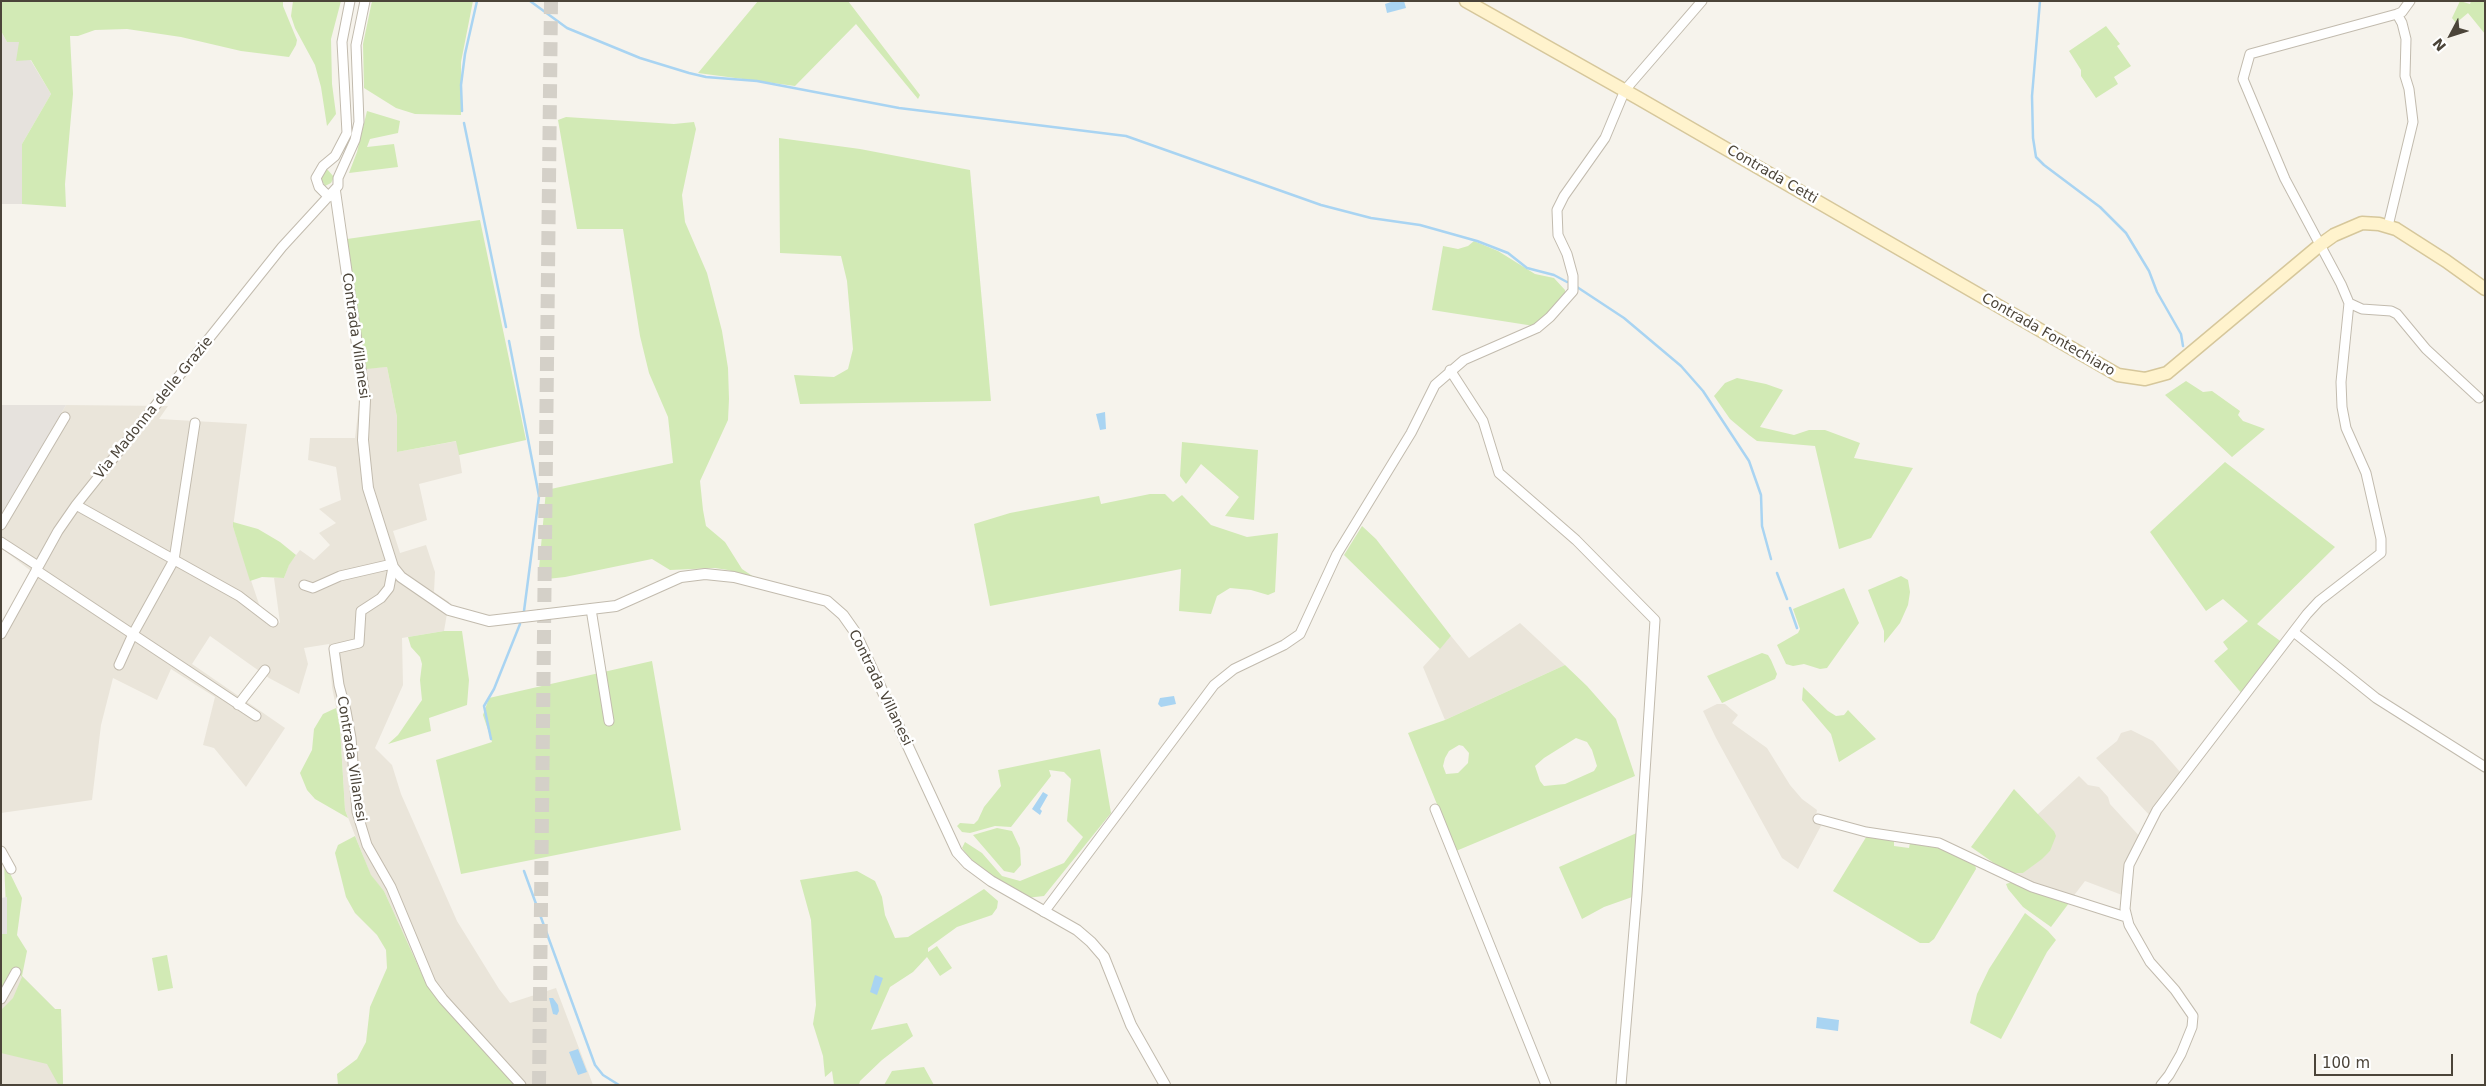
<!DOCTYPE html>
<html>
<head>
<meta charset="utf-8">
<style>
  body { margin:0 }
  #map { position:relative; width:2486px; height:1086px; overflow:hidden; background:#f6f3ec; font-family:"DejaVu Sans",sans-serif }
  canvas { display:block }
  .frame { position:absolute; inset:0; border:2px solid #4b4439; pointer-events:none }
  .north { position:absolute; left:2426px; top:10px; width:50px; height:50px; -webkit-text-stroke:4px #fff; paint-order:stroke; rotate:230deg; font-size:14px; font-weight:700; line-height:20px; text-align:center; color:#4b4439 }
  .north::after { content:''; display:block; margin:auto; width:18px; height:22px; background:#4b4439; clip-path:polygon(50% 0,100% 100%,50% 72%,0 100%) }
  .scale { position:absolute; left:2314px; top:1054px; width:139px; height:22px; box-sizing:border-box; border:2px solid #4b4439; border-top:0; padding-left:6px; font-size:15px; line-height:18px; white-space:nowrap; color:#4b4439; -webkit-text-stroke:4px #fff; paint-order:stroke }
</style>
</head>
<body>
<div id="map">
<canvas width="2486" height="1086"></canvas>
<div class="frame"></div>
<div class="north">N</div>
<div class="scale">100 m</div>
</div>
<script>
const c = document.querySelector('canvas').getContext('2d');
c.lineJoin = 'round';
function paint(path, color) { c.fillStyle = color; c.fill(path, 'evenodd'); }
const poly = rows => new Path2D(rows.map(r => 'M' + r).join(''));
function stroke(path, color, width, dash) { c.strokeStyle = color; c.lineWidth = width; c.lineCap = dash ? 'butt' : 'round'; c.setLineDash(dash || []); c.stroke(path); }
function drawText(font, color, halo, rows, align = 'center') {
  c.font = font + ' "DejaVu Sans",sans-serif'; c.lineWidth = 5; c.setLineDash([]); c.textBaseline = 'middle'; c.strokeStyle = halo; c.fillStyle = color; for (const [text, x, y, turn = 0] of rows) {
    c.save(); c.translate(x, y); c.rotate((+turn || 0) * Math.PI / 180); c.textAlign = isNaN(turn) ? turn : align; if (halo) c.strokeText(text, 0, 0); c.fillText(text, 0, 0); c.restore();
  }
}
paint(poly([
  [387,367,397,417,397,452,457,441,462,473,419,484,427,520,393,531,400,553,426,545,435,572,434,592,449,602,444,631,402,638,403,685,375,748,392,765,401,794,457,921,499,989,510,1003,556,988,593,1085,515,1085,450,1014,425,981,384,891,371,876,345,810,340,727,332,687,329,644,304,648,308,664,299,694,269,678,210,636,192,664,285,728,246,787,214,748,203,745,215,697,171,669,157,700,113,678,101,725,92,800,1,813,1,629,31,571,1,548,1,516,66,405,168,406,159,419,247,424,233,527,262,613,280,623,274,578,284,578,289,564,300,550,314,560,330,545,319,533,336,523,319,509,341,500,336,467,308,460,310,438,355,438,359,404,354,369],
  [1520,623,1565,665,1445,720,1423,667,1451,636,1469,658],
  [1717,704,1725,704,1738,715,1732,723,1767,748,1790,785,1802,799,1817,810,1815,822,1822,824,1798,869,1782,858,1716,738,1703,711],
  [2131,730,2153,741,2181,773,2153,819,2096,758,2117,741,2121,733],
  [2079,776,2088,785,2099,787,2108,797,2110,804,2142,839,2122,895,2085,881,2072,898,2008,873,2023,873,2050,851,2054,831,2037,815],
  [1,951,22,976,55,1009,61,1009,63,1085,1,1085]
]), '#eae5da');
paint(poly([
  [1,31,7,42,19,41,51,94,22,144,22,204,2,204,1,214],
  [1,405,66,405,1,516]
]), '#e6e2dd');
paint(poly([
  [1,1,283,1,283,6,297,40,296,45,289,57,241,51,181,37,127,29,95,30,78,36,70,36,73,94,65,184,66,207,22,204,22,144,51,94,31,60,16,61,19,42,7,42,1,31],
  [293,1,341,1,331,39,332,84,336,114,327,126,321,87,315,65,295,28,291,16],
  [372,1,473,1,461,62,461,115,415,114,396,108,364,88,363,44],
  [758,1,848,1,920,95,918,99,856,24,795,86,698,73],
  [2460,1,2470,4,2471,1,2485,1,2485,34,2468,13,2456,23,2452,18],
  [2106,26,2120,44,2117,46,2131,66,2114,77,2118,84,2096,98,2081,76,2081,70,2069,51],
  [367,111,400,121,398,133,370,139,367,147,394,144,398,167,349,173,357,152],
  [566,117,674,124,694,122,696,129,682,195,685,222,707,273,722,331,728,368,729,399,728,420,700,481,703,510,706,526,725,542,742,569,760,581,728,570,715,568,670,570,652,559,565,577,538,580,546,490,673,463,668,417,649,373,640,336,623,229,577,229,558,120],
  [779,138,860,149,970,170,991,401,800,404,794,375,834,377,848,369,853,349,847,281,841,256,780,253],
  [326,168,334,177,331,183,325,186,319,175],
  [480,220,526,440,459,455,456,441,397,452,397,417,387,367,366,369,347,239],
  [1474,241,1498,251,1535,274,1554,278,1565,290,1565,299,1534,326,1432,310,1443,246,1458,249,1468,246],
  [1737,378,1766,384,1783,390,1760,427,1794,435,1809,430,1825,430,1860,443,1854,458,1913,468,1871,538,1839,549,1815,446,1757,441,1749,435,1730,419,1714,396,1725,383],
  [2186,381,2203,392,2212,391,2240,411,2238,415,2243,421,2265,429,2232,457,2165,395],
  [1182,442,1258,450,1254,520,1225,516,1239,497,1201,464,1186,484,1180,476],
  [2225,462,2335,547,2257,624,2283,643,2243,695,2214,661,2228,649,2223,642,2248,621,2223,599,2206,611,2150,532],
  [1150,494,1165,494,1173,502,1182,495,1211,525,1247,537,1278,533,1275,592,1268,595,1251,590,1230,588,1217,596,1211,614,1179,611,1181,569,990,606,974,524,1010,513,1099,496,1101,504],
  [233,522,258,529,280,542,296,555,289,565,284,578,262,577,250,581,233,527],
  [1362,526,1376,539,1451,636,1440,649,1344,555],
  [1901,576,1908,580,1910,592,1908,605,1900,623,1884,643,1884,631,1868,590],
  [1844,588,1859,623,1827,668,1820,669,1804,664,1793,666,1786,664,1777,645,1798,633,1800,629,1793,609],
  [444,631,462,631,469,680,467,705,429,718,431,731,388,744,398,735,422,700,420,680,422,664,420,657,411,647,408,637],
  [1762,653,1768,655,1771,660,1777,674,1775,679,1722,703,1707,676],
  [652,661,681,830,461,874,436,760,492,742,483,715,489,698],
  [1565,665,1587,686,1616,719,1635,776,1456,851,1408,733,1445,720],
  [1576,738,1587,742,1592,750,1597,766,1594,771,1565,784,1544,786,1540,781,1535,766,1544,758],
  [1459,745,1463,746,1469,753,1468,763,1458,773,1446,774,1443,766,1445,758,1449,751],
  [1803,687,1828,711,1836,716,1844,715,1848,710,1876,739,1839,762,1831,734,1802,700],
  [336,708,340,727,345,810,348,818,315,799,307,790,300,773,312,750,314,729,323,714],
  [1100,749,1111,813,1044,896,1026,898,990,877,968,856,962,848,965,842,982,853,1002,876,1020,881,1064,863,1083,837,1067,821,1071,779,1064,772,1049,770,1051,776,1011,827,995,826,970,833,962,832,957,826,960,823,974,824,978,820,984,807,1001,786,998,770],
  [2014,789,2054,831,2056,836,2050,851,2042,859,2023,873,2008,873,1971,847],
  [997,828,1012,831,1020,848,1021,865,1014,873,1004,871,973,835],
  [1639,832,1635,896,1604,907,1582,919,1559,867],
  [1868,834,1894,840,1894,846,1909,848,1910,843,1935,846,1975,864,1976,869,1934,939,1929,943,1920,943,1833,891],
  [355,836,371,875,384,891,425,981,450,1014,515,1085,338,1085,337,1074,357,1059,366,1042,370,1007,387,968,386,950,377,935,355,913,346,897,335,853,338,845],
  [4,861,22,898,17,935,27,951,22,976,55,1009,61,1009,63,1084,58,1084,47,1064,1,1053,1,1010,13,998,22,977,13,967,1,992,1,934,7,933],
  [857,871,875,881,882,897,885,915,895,938,908,937,984,889,998,901,997,908,992,915,957,927,928,948,928,952,937,946,952,968,940,976,927,957,913,972,890,987,871,1030,907,1023,913,1036,882,1060,860,1081,859,1085,834,1085,832,1071,825,1077,823,1056,813,1024,816,1005,811,920,800,880],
  [2012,882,2069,903,2051,927,2023,907,2008,889,2006,884],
  [2025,913,2048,931,2056,940,2047,952,2001,1039,1970,1023,1977,994,1989,969],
  [167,955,173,988,158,991,152,958],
  [924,1067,934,1085,884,1085,892,1071]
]), '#d2eab5');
paint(poly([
  [7,897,7,934,1,934,1,898]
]), '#e5e3e0');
paint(poly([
  [1394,1,1404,1,1406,8,1387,13,1385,4],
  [1105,412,1106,429,1100,430,1096,414],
  [1174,696,1176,704,1161,707,1158,704,1160,698],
  [1043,792,1048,795,1040,809,1042,811,1040,815,1032,809],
  [875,975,883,978,877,995,870,992],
  [549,998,553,998,558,1005,559,1011,557,1015,553,1014],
  [1817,1017,1839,1020,1838,1031,1816,1028],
  [578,1049,587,1072,578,1075,569,1052]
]), '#a9d4f2');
stroke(poly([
  [530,1,567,28,640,58,689,73,706,77,757,81,899,108,1126,136,1321,205,1371,218,1420,225,1477,241,1508,253,1527,268,1554,275,1567,282],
  [2040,1,2032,96,2033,138,2036,157,2044,165,2100,207,2126,233,2149,271,2157,292,2181,334,2183,346],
  [462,111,461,85,465,54,477,1],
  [464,123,506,327],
  [1577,287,1624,318,1681,366,1703,391,1749,461,1761,495,1762,526,1771,559],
  [509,341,539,496,524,611],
  [1777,573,1787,599],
  [1790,608,1797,628],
  [491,739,484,706,494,689,520,624],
  [524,871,595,1065,603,1075,619,1085]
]), '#a9d4f2', 2.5);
stroke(poly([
  [539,1085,551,1]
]), '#d4d0c8', 14, [14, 7]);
const minor = poly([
  [2410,1,2402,12,2397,14,2250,54,2243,79,2285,179,2341,284,2349,303,2362,309,2391,311,2397,314,2426,349,2479,398],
  [329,197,319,187,316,178,323,166,335,156,347,133,342,42,350,1],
  [2388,226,2413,122,2409,89,2405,76,2406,39,2402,23,2397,14],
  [1450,370,1483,421,1499,473,1576,540,1655,620,1637,894,1621,1085],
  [76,505,239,596,273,622],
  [1,525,65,417],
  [1,542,38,566],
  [393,567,389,588,381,598,361,611,359,643,334,649,339,685,346,711,351,738,357,812,367,845,391,887,431,983,443,999,521,1085],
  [36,570,256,716],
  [304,585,313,588,340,576,392,564],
  [591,609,609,721],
  [2295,633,2376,698,2485,767],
  [1,634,58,531,76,505,282,247,338,186,338,178,355,140,359,122,356,45,365,1],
  [119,665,133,634,174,560,195,423],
  [238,705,265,670],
  [1435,809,1546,1085],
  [1818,819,1866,832,1939,843,2032,887,2126,917],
  [1,851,11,869],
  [1044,912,1214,685,1234,669,1284,645,1300,634,1337,554,1411,433,1435,385,1464,360,1537,328,1550,317,1573,291,1573,276,1567,254,1558,235,1557,210,1564,196,1605,138,1625,90,1702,1],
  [1,999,16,972],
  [2161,1085,2169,1075,2181,1054,2192,1027,2193,1016,2175,990,2150,962,2129,925,2125,909,2129,865,2157,810,2307,614,2319,601,2381,553,2381,539,2366,473,2346,428,2342,407,2341,382,2349,303]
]);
const tertiary = poly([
  [335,191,365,400,363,440,368,488,393,567,401,577,449,610,489,621,616,606,681,577,705,574,734,577,827,601,843,615,855,632,957,852,968,864,991,881,1077,930,1091,942,1104,957,1131,1025,1165,1085]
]);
const secondary = poly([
  [1466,1,1638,98,2118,375,2145,379,2167,373,2320,245,2334,235,2362,223,2379,224,2396,229,2446,261,2485,289]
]);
stroke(minor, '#c2bbae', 11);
stroke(tertiary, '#c2bbae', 12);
stroke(secondary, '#d6c79b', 15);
stroke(minor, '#fff', 9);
stroke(tertiary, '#fff', 10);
stroke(secondary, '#fff3cd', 12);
drawText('14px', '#4b4439', '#fff', [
  ["Contrada Cetti",1772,175,30],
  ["Contrada Fontechiaro",2048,335,30],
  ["Contrada Villanesi",355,336,82],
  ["Via Madonna delle Grazie",154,408,-51],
  ["Contrada Villanesi",880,688,64],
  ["Contrada Villanesi",351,759,81]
]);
</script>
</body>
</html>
